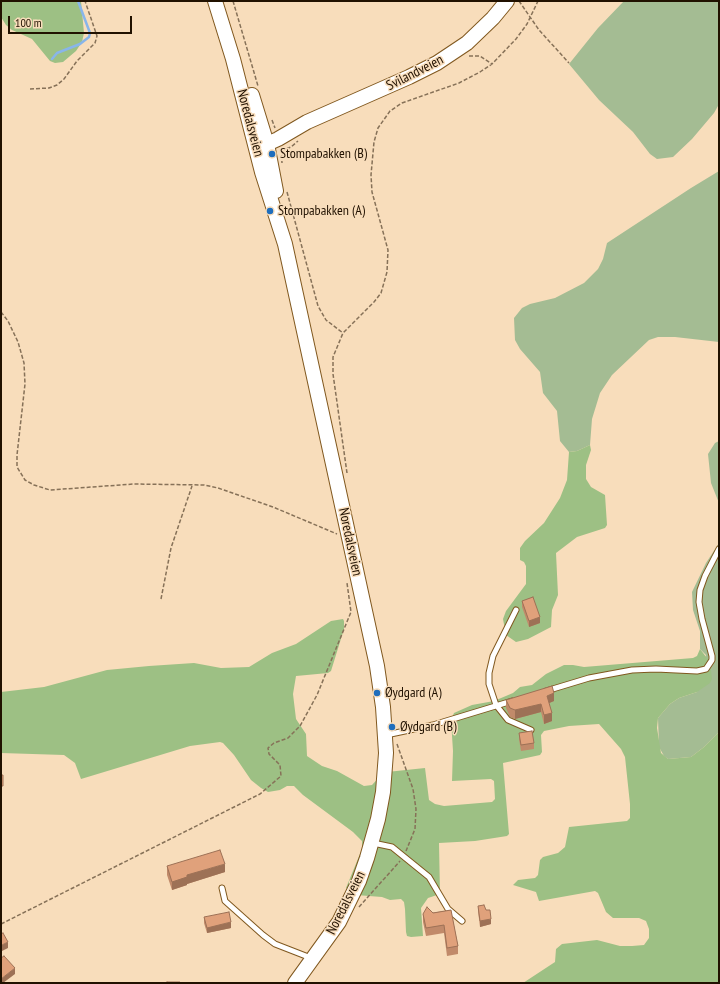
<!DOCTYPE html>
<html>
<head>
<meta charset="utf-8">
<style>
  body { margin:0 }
  #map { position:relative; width:720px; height:984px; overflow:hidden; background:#f8ddbb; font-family:"PT Sans Narrow",sans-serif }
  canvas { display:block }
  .frame { position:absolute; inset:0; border:2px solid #211100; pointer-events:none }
  .scale { position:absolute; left:8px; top:16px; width:124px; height:18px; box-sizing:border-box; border:2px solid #211100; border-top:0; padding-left:5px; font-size:12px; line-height:14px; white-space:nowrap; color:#211100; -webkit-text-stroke:3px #f8ddbb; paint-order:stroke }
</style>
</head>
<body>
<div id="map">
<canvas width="720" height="984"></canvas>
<div class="frame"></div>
<div class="scale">100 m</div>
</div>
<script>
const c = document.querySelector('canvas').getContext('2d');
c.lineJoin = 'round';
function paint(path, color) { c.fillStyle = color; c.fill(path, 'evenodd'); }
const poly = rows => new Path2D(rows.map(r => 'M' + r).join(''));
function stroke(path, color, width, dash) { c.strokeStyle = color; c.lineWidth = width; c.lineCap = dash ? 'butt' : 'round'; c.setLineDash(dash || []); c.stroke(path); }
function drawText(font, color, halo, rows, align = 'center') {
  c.font = font + ' "PT Sans Narrow",sans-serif'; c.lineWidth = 3; c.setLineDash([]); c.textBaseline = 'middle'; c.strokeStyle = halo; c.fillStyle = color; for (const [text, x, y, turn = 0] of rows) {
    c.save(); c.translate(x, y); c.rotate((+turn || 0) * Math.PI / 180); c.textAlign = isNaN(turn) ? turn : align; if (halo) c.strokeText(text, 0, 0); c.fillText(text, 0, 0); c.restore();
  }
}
paint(poly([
  [624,1,719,1,718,106,714,113,692,139,673,157,657,159,650,154,633,132,599,100,569,64,598,28],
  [719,171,719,342,675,337,658,337,649,340,612,375,600,393,592,419,590,445,577,451,569,452,560,441,557,411,543,393,540,372,520,349,515,340,514,318,522,308,530,304,555,298,584,283,598,269,603,259,607,243,691,188],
  [719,441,719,503,711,483,708,454,715,443],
  [719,543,719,732,704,747,691,757,668,759,664,756,659,747,658,718,670,704,679,698,697,692,706,655,700,649,700,631,693,610,692,592,706,563]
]), '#a4bc93');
paint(poly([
  [1,1,81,1,84,33,82,42,76,51,63,62,55,63,50,61,32,39,12,30,6,25,1,17],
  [590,445,591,450,586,465,586,479,591,487,605,495,607,525,605,528,577,537,556,553,558,595,552,610,551,627,528,639,516,642,506,635,503,619,506,611,526,584,526,566,524,562,520,560,520,548,525,541,544,523,560,498,567,480,569,452,577,451],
  [343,619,344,621,344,629,331,671,328,673,296,676,293,694,296,719,306,734,307,756,322,766,337,771,364,786,372,785,383,773,387,772,425,768,429,800,435,804,444,806,492,802,495,799,494,781,491,779,452,781,453,751,451,720,454,713,472,705,494,701,513,693,520,687,532,685,546,674,564,665,573,665,584,667,693,658,697,656,700,649,710,662,712,679,710,683,697,692,679,698,670,704,658,718,657,728,661,753,668,759,691,757,704,747,719,732,719,983,523,983,555,962,556,949,562,944,597,940,620,946,632,946,644,945,649,938,649,929,646,921,639,918,613,918,606,912,598,893,595,891,539,901,536,892,513,885,518,880,535,878,538,875,540,860,543,857,558,853,565,847,569,827,627,821,630,818,630,804,625,757,621,749,599,724,569,726,544,731,541,735,542,752,540,755,503,763,509,834,507,836,475,841,439,843,440,894,428,898,421,908,423,936,411,937,407,936,406,932,405,909,404,902,401,899,390,900,382,897,356,895,346,888,362,849,362,841,353,832,303,795,294,786,287,786,280,790,268,792,261,788,251,780,234,755,223,743,220,742,190,746,81,779,75,763,64,755,1,753,1,692,44,687,107,670,149,666,194,663,221,668,249,667,272,653,296,644,331,621]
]), '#9dc084');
stroke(poly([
  [52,59,57,53,80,44,89,37,90,33,78,1]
]), '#88b5ea', 2.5);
const lane = poly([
  [516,610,493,656,489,673,489,684,496,705,508,720,531,730],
  [546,691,589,678,632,670,656,669,697,671,706,669,712,660,712,656,702,619,699,602,700,590,705,576,719,549],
  [386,735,433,725,512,701],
  [373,843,392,847,429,877,448,909,462,921],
  [222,888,225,901,263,935,275,944,311,958]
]);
const secondary = poly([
  [215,1,233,59,262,172,285,244,377,666,383,707,386,753,383,792,378,819,367,858,359,881,339,922,295,983],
  [252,95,267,144,276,191],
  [255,141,267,144,278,139,307,122,409,77,437,63,467,43,493,18,507,1]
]);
stroke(lane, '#80581f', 7);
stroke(secondary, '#80581f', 16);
stroke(poly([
  [233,1,258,86],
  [519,1,539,30,569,63],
  [469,56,480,56,492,64],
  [30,89,49,88,57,85,64,79,77,61,95,43,97,36,85,1],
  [272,120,275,128],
  [281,149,282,163],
  [281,151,291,147,298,141],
  [287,192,318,306,326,320,343,333],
  [1,312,8,321,18,342,24,363,25,384,17,455,17,467,25,480,34,485,50,490,134,484,204,485,218,488,273,507,337,534],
  [347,473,333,374,333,357,343,333,374,302,381,293,387,272,388,250,372,192,371,175,374,142,378,128,390,111,402,103,459,83,480,72,492,64,516,39,527,24,538,1],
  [161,599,171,548,192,486],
  [397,744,413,789,416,809,415,829,406,851],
  [359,907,400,861],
  [1,924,260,794,281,776,280,765,269,754,268,748,274,743,288,738,300,726,317,695,351,612,347,583]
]), '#867158', 1.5, [4, 2]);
stroke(lane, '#fff', 5);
stroke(secondary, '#fff', 14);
paint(poly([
  [522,601,540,623,529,627,522,607],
  [506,700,554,701,549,703,552,721,544,724,541,712,515,719,510,717,506,708],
  [519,733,534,743,534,749,521,751,519,739],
  [167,866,225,872,187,884,187,885,172,890,167,875],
  [478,906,486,910,491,924,480,927,478,911],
  [451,910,458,946,458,954,447,956,444,933,426,936,423,922,423,914],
  [204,917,231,928,207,933,204,923]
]), '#c18a6a');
paint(poly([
  [540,617,540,623,529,627,529,621],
  [554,693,554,701,547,704,547,696],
  [541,704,541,712,515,719,515,710],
  [552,713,552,721,544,724,544,715],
  [225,864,225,872,187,884,187,885,172,890,172,882,187,875],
  [491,919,491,924,480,927,480,921],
  [231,922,231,928,207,933,207,928],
  [8,942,8,948,2,951,2,945],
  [15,968,15,974,3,983,1,983,1,979]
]), '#9d7156');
const building = poly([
  [533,597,540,617,529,621,522,601,533,597],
  [552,686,554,693,547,696,552,713,544,715,541,704,515,710,510,708,506,700,552,686],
  [532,731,534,743,521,745,519,733,532,731],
  [1,775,3,775,3,786,1,786,1,775],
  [220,850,225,864,187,875,187,877,172,882,167,866,220,850],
  [484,905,486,910,490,910,491,919,480,921,478,906,484,905],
  [427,907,433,913,451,910,458,946,447,948,444,925,426,928,423,914,427,907],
  [229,912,231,922,207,928,204,917,229,912],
  [3,933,8,942,2,945,1,944,1,934,3,933],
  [4,956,15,968,1,979,1,958,4,956],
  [167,982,180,982,180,983,167,983,167,982]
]);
paint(building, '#e0a17b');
stroke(building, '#9d7156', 1);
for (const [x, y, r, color] of [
  [272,154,4,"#1f6ebd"],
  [270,211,4,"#1f6ebd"],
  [377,693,4,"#1f6ebd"],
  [392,727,4,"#1f6ebd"]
]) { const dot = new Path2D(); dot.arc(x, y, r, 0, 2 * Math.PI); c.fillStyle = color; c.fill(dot); stroke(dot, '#f8ddbb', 1.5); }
drawText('14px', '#211100', '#f8ddbb', [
  ["Svilandveien",415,73,-27],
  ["Noredalsveien",250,123,75],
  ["Noredalsveien",350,542,78],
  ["Noredalsveien",346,903,-63]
]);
drawText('14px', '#211100', '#f8ddbb', [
  ["Stompabakken (B)",280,154],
  ["Stompabakken (A)",278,211],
  ["Øydgard (A)",385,693],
  ["Øydgard (B)",400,727]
], 'left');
</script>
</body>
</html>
